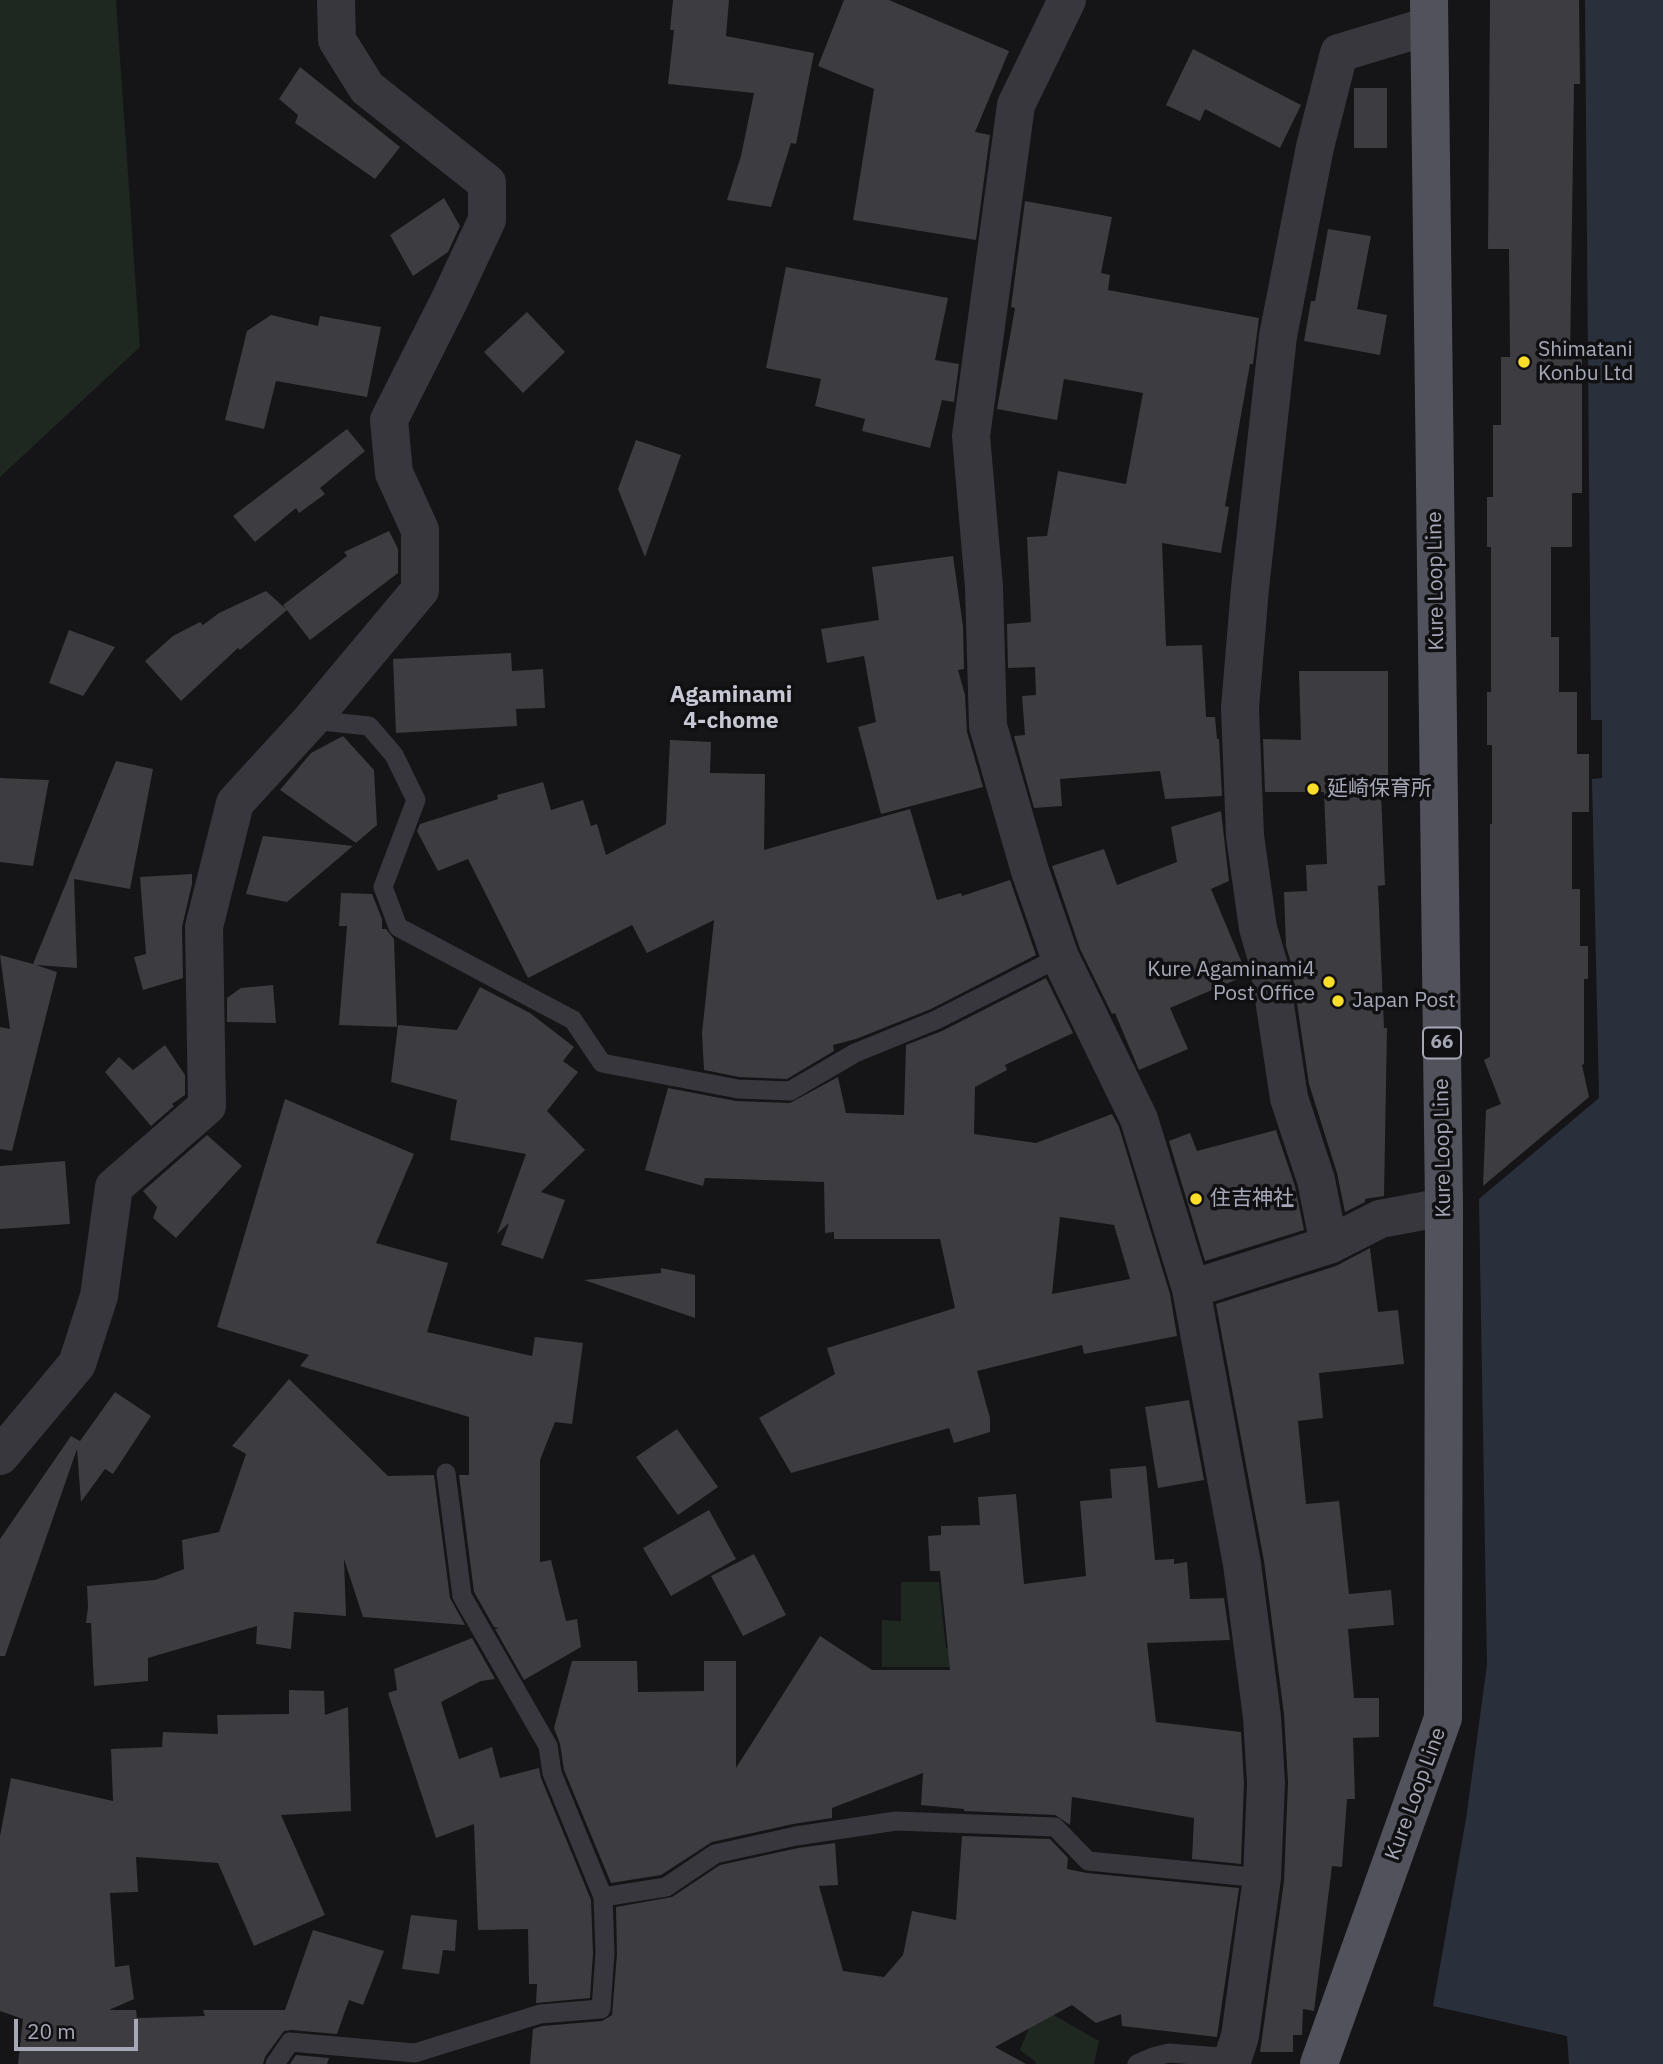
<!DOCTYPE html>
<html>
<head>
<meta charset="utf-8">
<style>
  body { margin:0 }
  #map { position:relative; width:1663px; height:2064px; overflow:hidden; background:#151517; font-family:"IBM Plex Sans",sans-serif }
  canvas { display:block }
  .scale { position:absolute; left:14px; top:2019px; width:124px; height:32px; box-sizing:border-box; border:4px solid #a6a8b7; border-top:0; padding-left:9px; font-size:21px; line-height:24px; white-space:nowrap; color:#a6a8b7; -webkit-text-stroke:5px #101012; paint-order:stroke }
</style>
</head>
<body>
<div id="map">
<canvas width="1663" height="2064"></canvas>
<div class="scale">20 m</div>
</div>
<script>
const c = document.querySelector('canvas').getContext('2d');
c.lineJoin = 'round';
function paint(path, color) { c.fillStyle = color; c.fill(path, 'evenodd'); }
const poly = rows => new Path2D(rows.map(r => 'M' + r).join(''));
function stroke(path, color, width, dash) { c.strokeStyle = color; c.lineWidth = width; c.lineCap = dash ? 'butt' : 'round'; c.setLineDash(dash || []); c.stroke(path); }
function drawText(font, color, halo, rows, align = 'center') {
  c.font = font + ' "IBM Plex Sans","Noto Sans JP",sans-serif'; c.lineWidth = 7; c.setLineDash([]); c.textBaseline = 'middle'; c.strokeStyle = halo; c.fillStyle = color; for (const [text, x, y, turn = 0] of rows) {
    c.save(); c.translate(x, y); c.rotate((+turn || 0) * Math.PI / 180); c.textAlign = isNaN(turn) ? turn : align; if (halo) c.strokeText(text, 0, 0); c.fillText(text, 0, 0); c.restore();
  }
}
paint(poly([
  [0,0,116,0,140,347,0,477],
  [901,1582,939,1582,946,1648,966,1647,966,1667,882,1667,882,1620,901,1621],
  [1038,2006,1099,2041,1094,2064,1035,2064,1036,2062,1020,2050]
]), '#1f2721');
paint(poly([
  [1585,0,1663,0,1663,2064,1569,2064,1567,2036,1433,2006,1466,1819,1487,1665,1479,1199,1599,1098,1592,779,1602,778,1602,720,1591,720]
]), '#2a303b');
paint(poly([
  [673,0,729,0,726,36,814,53,796,144,791,143,771,207,727,200,741,156,754,93,668,84,674,30,670,30],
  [844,0,889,0,1009,51,975,132,990,135,976,240,853,220,874,89,818,66],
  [1490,0,1579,0,1580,84,1574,84,1570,357,1582,357,1582,493,1572,493,1572,547,1551,547,1551,637,1559,637,1559,692,1577,692,1577,754,1589,754,1589,812,1572,812,1572,889,1580,889,1580,946,1588,946,1588,979,1584,979,1584,1064,1582,1065,1589,1097,1483,1186,1486,1110,1501,1104,1484,1060,1490,1057,1490,824,1492,824,1492,745,1487,745,1487,692,1491,692,1491,547,1487,547,1487,497,1493,497,1493,425,1501,425,1501,357,1510,357,1509,249,1488,249],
  [1193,49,1301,105,1280,148,1205,109,1200,121,1166,105],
  [300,67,400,147,375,179,295,123,298,115,279,99],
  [1354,88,1387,88,1387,148,1354,148],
  [444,198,460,226,448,252,413,276,390,235],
  [1025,201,1112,217,1101,273,1110,275,1108,290,1259,318,1253,364,1250,364,1225,506,1229,507,1221,553,1162,543,1166,646,1202,645,1206,717,1215,717,1217,739,1219,739,1222,796,1165,799,1160,771,1060,779,1062,806,1034,808,1014,736,1025,735,1022,696,1036,695,1035,667,1008,668,1007,624,1031,622,1027,537,1047,536,1058,471,1126,484,1143,393,1064,379,1057,420,997,409,1015,308,1011,307],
  [1328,229,1371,236,1357,309,1387,315,1380,355,1304,341,1311,301,1315,301],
  [786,267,948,298,935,360,959,364,954,402,942,400,930,448,862,431,865,419,815,406,821,379,766,368],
  [527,312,565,352,523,393,484,352],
  [271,315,318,326,320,316,381,327,367,397,276,381,264,429,225,420,247,331],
  [347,429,365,451,320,488,325,494,299,513,296,508,255,542,233,516],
  [636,440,681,455,645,557,618,489],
  [389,531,398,549,398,573,310,640,283,605,347,556,344,552],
  [953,556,963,626,964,669,958,670,965,695,967,732,983,787,881,814,858,727,876,722,864,656,827,663,821,629,879,620,872,567],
  [266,591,287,610,240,650,238,648,181,701,145,661,173,636,200,622,203,625,219,613],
  [69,630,115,647,83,696,49,683],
  [511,653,512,671,543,669,545,708,516,709,517,726,396,733,393,659],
  [1299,671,1388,671,1388,793,1381,793,1385,885,1378,886,1384,1028,1387,1028,1384,1196,1365,1199,1365,1202,1345,1212,1337,1173,1309,1084,1291,963,1286,946,1284,892,1307,891,1306,865,1327,864,1324,792,1265,792,1263,739,1301,740],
  [343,736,374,770,377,825,356,843,280,790,311,753],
  [670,740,711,742,710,773,765,774,764,850,910,809,937,900,961,893,962,896,1010,880,1036,955,931,1009,856,1039,833,1045,834,1051,787,1079,739,1077,704,1070,702,1033,714,920,647,953,632,925,528,978,468,859,438,871,417,831,420,824,498,799,497,795,543,782,551,810,583,800,591,826,597,824,606,855,666,824],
  [116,761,153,769,130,889,74,879,77,968,36,965,57,972,12,1151,0,1149,0,1027,10,1029,0,955,33,964],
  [0,778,49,780,33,866,0,862],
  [1221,811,1229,881,1211,889,1247,975,1170,1008,1188,1049,1139,1070,1115,1013,1112,1014,1080,949,1052,866,1104,849,1117,885,1177,862,1171,827],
  [263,836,353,846,287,902,246,894],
  [192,874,192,884,182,927,183,978,143,990,134,957,146,954,140,877],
  [341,893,372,894,382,919,382,929,386,929,394,939,397,1027,339,1025,347,926,339,926],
  [1046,978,1073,1033,1005,1065,1007,1070,975,1087,974,1134,1036,1143,1112,1114,1119,1127,1170,1294,1177,1336,1084,1354,1082,1345,977,1371,990,1418,990,1432,954,1443,949,1428,791,1473,759,1418,835,1374,827,1348,955,1308,940,1239,834,1239,834,1232,825,1233,824,1182,705,1178,703,1186,645,1170,668,1088,736,1101,790,1103,838,1077,846,1113,904,1115,906,1045,942,1031],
  [1060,1217,1114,1225,1130,1279,1052,1294],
  [273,985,276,1023,227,1022,227,998,241,988],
  [480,987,530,1013,574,1047,563,1061,578,1072,547,1111,585,1150,541,1192,565,1200,543,1259,501,1245,509,1223,497,1234,526,1154,450,1140,457,1100,391,1082,398,1025,457,1030],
  [165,1045,185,1075,185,1095,172,1104,174,1106,151,1126,105,1072,119,1057,133,1070],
  [285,1099,414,1154,376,1243,448,1263,427,1332,532,1356,535,1337,583,1343,572,1424,555,1422,540,1460,540,1562,551,1560,566,1621,577,1619,581,1647,524,1680,495,1629,499,1628,494,1627,474,1592,459,1475,469,1475,469,1417,300,1366,309,1355,217,1327],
  [1276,1130,1295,1186,1304,1230,1205,1261,1169,1141,1190,1133,1197,1151],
  [207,1135,242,1166,176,1238,153,1218,157,1207,143,1191],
  [65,1161,70,1224,0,1229,0,1166],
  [1370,1248,1378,1312,1398,1310,1404,1364,1319,1373,1323,1418,1298,1421,1306,1504,1339,1501,1349,1594,1391,1590,1394,1625,1348,1629,1354,1698,1379,1698,1379,1737,1353,1738,1355,1799,1347,1799,1342,1867,1332,1866,1314,2011,1303,2009,1302,2035,1293,2035,1293,2052,1260,2052,1284,1881,1288,1782,1284,1714,1264,1561,1216,1304,1336,1266],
  [661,1268,695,1275,695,1318,584,1280,661,1273],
  [289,1379,388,1476,434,1475,450,1598,465,1625,363,1617,344,1559,346,1616,294,1612,291,1649,256,1644,257,1626,148,1658,148,1681,94,1686,91,1623,86,1623,88,1607,87,1586,155,1580,184,1569,182,1540,219,1532,246,1454,232,1446],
  [115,1392,151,1416,113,1474,105,1469,81,1502,77,1449,5,1656,0,1656,0,1539,71,1436,80,1441],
  [1189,1400,1204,1480,1158,1488,1145,1407],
  [677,1429,718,1487,678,1515,636,1457],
  [1146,1466,1155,1560,1174,1559,1174,1564,1187,1562,1190,1599,1224,1598,1230,1640,1147,1643,1156,1722,1241,1732,1244,1783,1241,1864,1192,1859,1194,1818,1072,1797,1070,1825,1055,1815,964,1811,964,1809,921,1805,923,1773,832,1808,832,1818,793,1824,712,1842,661,1875,611,1883,564,1770,560,1744,554,1728,572,1661,637,1661,638,1692,704,1691,704,1661,736,1661,736,1768,820,1636,872,1670,950,1670,940,1571,930,1571,928,1536,941,1535,941,1526,980,1525,978,1497,1016,1494,1024,1584,1086,1576,1080,1501,1112,1498,1110,1469],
  [709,1510,736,1559,671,1596,643,1548],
  [754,1554,786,1615,743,1636,711,1576],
  [472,1638,495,1679,481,1681,441,1702,459,1759,492,1747,500,1778,539,1768,541,1778,591,1900,593,1953,590,1998,536,2003,537,1984,529,1984,528,1929,478,1930,474,1824,436,1838,388,1693,397,1690,394,1669],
  [289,1690,324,1691,325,1715,348,1707,351,1811,281,1815,325,1915,254,1946,218,1863,136,1857,138,1892,110,1893,115,1967,129,1965,134,1999,109,2010,136,2010,137,2018,205,2016,203,2010,285,2010,313,1930,384,1951,363,2005,349,2000,337,2034,291,2030,284,2031,265,2057,263,2064,18,2064,23,2019,0,2011,0,1836,11,1778,113,1801,111,1749,162,1747,163,1732,218,1734,217,1715,289,1714],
  [962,1836,1050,1839,1068,1858,1067,1869,1087,1873,1239,1888,1217,2037,1122,2026,1121,2014,1096,2023,1072,2005,995,2047,1026,2064,530,2064,533,2029,542,2026,602,2021,612,2015,617,1954,616,1907,672,1897,720,1865,798,1848,835,1843,838,1885,819,1886,843,1971,884,1977,903,1955,912,1911,956,1920],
  [411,1915,457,1920,455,1951,443,1950,439,1974,402,1969],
  [296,2055,329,2058,327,2064,290,2064]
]), '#3c3c41');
stroke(poly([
  [311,720,369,726,394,755,416,800,383,887,398,927,573,1020,602,1063,738,1089,790,1091,855,1053,936,1020,1060,957],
  [446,1473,462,1596,548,1746,552,1773,603,1897],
  [275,2064,290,2042,415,2053,540,2014,601,2009,605,1953,603,1897,666,1887,715,1854,796,1836,896,1821,1055,1827,1088,1861,1262,1878],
  [1137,2064,1153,2057,1169,2053,1233,2058]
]), '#38373e', 19);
stroke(poly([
  [1067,0,1016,105,971,436,984,587,988,726,1030,871,1060,957,1139,1119,1191,1289,1242,1564,1262,1717,1266,1783,1262,1878,1240,2036,1231,2064],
  [1329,1245,1316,1180,1289,1098,1269,966,1258,928,1245,836,1240,708,1250,588,1278,336,1315,147,1339,53,1429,26],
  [1191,1289,1329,1245,1380,1219,1444,1207],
  [0,1456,77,1364,99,1296,114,1187,207,1106,204,927,235,803,311,720,420,590,420,530,394,473,389,420,450,299,487,220,487,183,367,88,337,40,336,0]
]), '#38373e', 38);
stroke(poly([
  [1319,2064,1443,1718,1444,1207,1429,0]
]), '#51525b', 38);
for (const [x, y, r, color] of [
  [1524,362,7,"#fade29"],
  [1313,789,7,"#fade29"],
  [1329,982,7,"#fade29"],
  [1338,1001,7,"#fade29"],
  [1196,1199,7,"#fade29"]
]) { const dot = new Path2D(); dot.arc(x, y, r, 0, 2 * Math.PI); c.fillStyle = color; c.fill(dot); stroke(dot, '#101012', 2.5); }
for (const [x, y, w] of [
  [1442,1043,38]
]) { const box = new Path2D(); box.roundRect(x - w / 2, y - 15.5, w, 31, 5); c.fillStyle = '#101012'; c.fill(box); stroke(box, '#a6a8b7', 2); }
drawText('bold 19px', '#a6a8b7', null, [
  ["66",1442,1043]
]);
drawText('21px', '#a6a8b7', '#101012', [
  ["Shimatani",1538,350],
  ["Konbu Ltd",1538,374],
  ["延崎保育所",1327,789],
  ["Kure Agaminami4",1315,970,"right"],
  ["Post Office",1315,994,"right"],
  ["Japan Post",1352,1001],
  ["住吉神社",1210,1199]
], 'left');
drawText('21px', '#a6a8b7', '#101012', [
  ["Kure Loop Line",1436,581,-91],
  ["Kure Loop Line",1443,1148,-91],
  ["Kure Loop Line",1416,1794,-70]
]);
drawText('bold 23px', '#c7c8d3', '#101012', [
  ["Agaminami",731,695],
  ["4-chome",731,721]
]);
</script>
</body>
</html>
